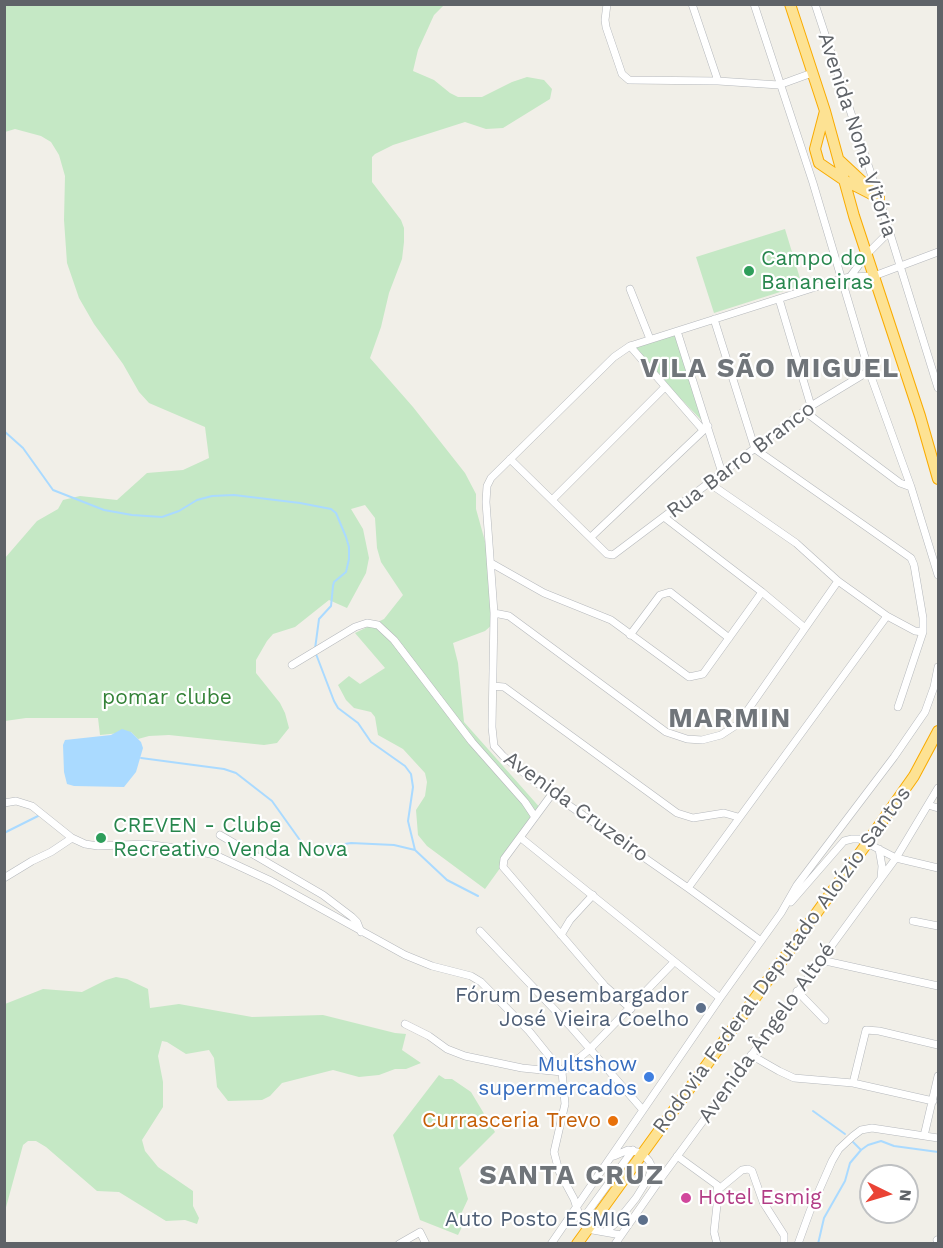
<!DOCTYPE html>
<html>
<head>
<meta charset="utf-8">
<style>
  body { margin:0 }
  #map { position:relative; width:943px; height:1248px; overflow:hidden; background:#f1efe8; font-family:"Work Sans",sans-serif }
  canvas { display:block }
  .frame { position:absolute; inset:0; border:6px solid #5f6368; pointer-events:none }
  .north { position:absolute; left:859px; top:1164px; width:60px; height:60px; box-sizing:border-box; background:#fff; border:2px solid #bfc1c3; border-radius:50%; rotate:95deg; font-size:16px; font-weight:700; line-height:24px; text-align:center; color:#5f6368 }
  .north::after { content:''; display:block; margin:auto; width:21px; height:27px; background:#ea4335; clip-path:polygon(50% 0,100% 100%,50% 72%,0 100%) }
</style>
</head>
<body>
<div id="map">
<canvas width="943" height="1248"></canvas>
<div class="frame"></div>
<div class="north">N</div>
</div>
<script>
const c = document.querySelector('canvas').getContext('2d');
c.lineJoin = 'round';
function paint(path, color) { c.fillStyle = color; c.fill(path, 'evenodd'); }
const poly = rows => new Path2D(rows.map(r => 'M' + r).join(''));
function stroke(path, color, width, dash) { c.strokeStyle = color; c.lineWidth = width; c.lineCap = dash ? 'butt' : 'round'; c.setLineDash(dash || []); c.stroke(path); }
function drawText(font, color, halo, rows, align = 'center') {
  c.font = font + ' "Work Sans",sans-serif'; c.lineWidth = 4.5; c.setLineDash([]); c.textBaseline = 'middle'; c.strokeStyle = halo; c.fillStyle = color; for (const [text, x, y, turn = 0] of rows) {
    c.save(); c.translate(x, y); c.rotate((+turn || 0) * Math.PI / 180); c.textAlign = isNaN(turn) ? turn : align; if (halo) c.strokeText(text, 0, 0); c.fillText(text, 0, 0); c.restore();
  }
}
paint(poly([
  [5,5,444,5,434,15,418,50,413,71,434,80,450,93,458,97,482,97,512,82,527,77,544,80,552,89,550,99,503,128,486,129,465,122,393,145,375,154,372,157,372,182,401,220,404,228,404,242,402,259,389,293,381,327,370,358,413,407,465,473,476,494,476,509,488,552,493,624,485,631,453,643,458,663,464,722,542,810,485,889,427,846,418,835,416,810,425,796,427,782,425,773,403,749,378,735,375,717,371,712,354,708,346,700,338,685,349,676,360,684,385,668,355,633,384,619,403,595,381,562,377,548,375,518,365,505,351,509,363,529,369,558,366,573,347,608,329,600,295,627,273,634,267,641,256,660,256,673,280,703,285,713,289,728,277,743,264,745,169,735,149,736,138,739,131,732,100,735,98,718,26,718,5,721,5,558,37,521,58,509,63,500,80,496,117,500,147,473,183,470,209,458,205,427,149,403,139,392,123,364,94,324,79,298,67,263,64,220,65,176,59,155,51,142,41,136,15,129,5,132],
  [785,229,802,285,714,313,696,257],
  [676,331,707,426,630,346],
  [116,977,127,979,148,989,150,1008,179,1004,252,1017,323,1015,395,1033,406,1034,402,1050,421,1063,406,1069,395,1069,379,1075,359,1077,333,1070,282,1083,270,1096,262,1100,228,1101,217,1087,214,1058,209,1050,186,1054,167,1042,162,1041,158,1056,163,1082,163,1107,142,1140,145,1151,158,1167,193,1191,193,1206,199,1218,197,1224,185,1220,166,1221,119,1192,97,1191,46,1147,36,1141,28,1141,23,1145,5,1211,5,1004,43,989,82,992,106,980],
  [439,1075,445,1079,452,1079,471,1092,495,1132,459,1168,468,1199,462,1212,460,1221,462,1227,458,1235,420,1220,393,1135]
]), '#c5e8c5');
paint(poly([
  [122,729,131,732,141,742,143,748,136,772,124,787,74,786,67,784,64,772,63,745,65,740,111,735]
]), '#aadaff');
stroke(poly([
  [4,431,23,448,53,490,104,510,132,515,162,517,179,511,197,500,212,496,234,495,300,503,331,509,336,513,346,537,349,547,349,559,346,572,334,582,333,586,331,606,319,619,315,649],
  [316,654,334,701,338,708,358,723,371,742,405,766,411,774,413,787,408,821,415,850],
  [141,758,224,769,236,773,272,801,307,850,351,843,394,845,415,850,447,880,478,896],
  [4,833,38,816],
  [813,1111,845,1134],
  [853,1142,861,1150],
  [818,1244,824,1218,845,1181,850,1163,861,1150,868,1145,881,1141,894,1146,938,1152]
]), '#aadaff', 2);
const minor = poly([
  [607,4,605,20,606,27,622,74,629,80,718,81,779,85,812,73],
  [692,4,718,81],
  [754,4,813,183,869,371,911,487,938,575],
  [815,4,879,198,938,388],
  [850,277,867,254,889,232],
  [630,289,650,339],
  [779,299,811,406],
  [714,319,755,449,911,558,914,565,923,618,923,632,898,707],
  [677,331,722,473],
  [630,346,703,430],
  [804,411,900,483,911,487],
  [510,459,607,554,613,555,811,406,869,371],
  [709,483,796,543,838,581,887,616,915,631,923,632],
  [552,500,665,387],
  [664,517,762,592,805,628],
  [591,537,708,426],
  [491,563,544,593,611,620,689,677,703,674,762,592],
  [494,613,509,616,666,732,687,739,702,740,721,735,738,724,838,581],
  [630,635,660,595,670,592,729,638],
  [292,665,355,627,367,623,378,625,394,640,472,742,525,802,535,817],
  [493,686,504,687,677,813,693,818,724,813,738,817],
  [552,794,504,859,503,867,605,986,631,1009],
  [4,803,16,801,32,806,72,838,85,844,98,846,145,844,192,850,215,855,271,881,405,955,432,966,471,976,481,982,529,1031,562,1072,565,1104,554,1152,559,1171,574,1199,581,1221,587,1229,621,1235],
  [928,805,938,808],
  [220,835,323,895,352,917,357,922,361,932],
  [521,838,720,998],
  [879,849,882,866,881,878],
  [4,878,32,861,51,852,72,838],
  [688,888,887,616],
  [791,902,844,841,852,839,859,839,896,858,938,868],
  [913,921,938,926],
  [480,931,570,1026,642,1109],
  [561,935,570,920,593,895],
  [761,941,688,888,534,781,503,756,494,746,492,727,494,613,486,502,487,486,491,478,614,357,630,346,841,279,850,277,874,276,938,252],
  [821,960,938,986],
  [797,991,825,1020],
  [405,1024,429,1036,447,1049,465,1056,522,1068,562,1072,590,1049,674,962],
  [751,1055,779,1071,794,1078,853,1083,933,1101],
  [853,1083,866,1030,879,1031,938,1045],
  [924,1136,938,1076],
  [614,1156,628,1150,642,1153,649,1161,659,1181],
  [677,1156,717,1185,718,1196,714,1232,717,1244],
  [719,1189,742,1170,748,1169,752,1171,763,1202,784,1235,784,1244],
  [581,1221,633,1150],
  [606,1231,616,1223,636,1198,649,1177,652,1167],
  [937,1240,938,1241],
  [399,1244,420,1232,426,1244],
  [551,1244,720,998,781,913,797,885,894,757,925,712,934,687,938,667],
  [615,1244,659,1181,896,858,938,788],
  [798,1244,810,1211,832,1161,839,1149,853,1136,861,1130,872,1128,938,1138]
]);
const highway = poly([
  [790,4,825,111,854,216,920,416,938,479],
  [825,111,815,149,819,163,844,180,879,198],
  [840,161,870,189],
  [871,837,914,776,938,731],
  [577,1244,865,846]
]);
stroke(minor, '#b5b8bc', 8);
stroke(highway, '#f9ab00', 12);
stroke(minor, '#fff', 7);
stroke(highway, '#fde293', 10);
const highwayBridge = poly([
  [865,846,871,837]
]);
stroke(highwayBridge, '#f9ab00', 12, []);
stroke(highwayBridge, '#fde293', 10);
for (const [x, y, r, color] of [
  [749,271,6,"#2e9e5b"],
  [101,838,6,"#2e9e5b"],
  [701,1008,6,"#5c6f8a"],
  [649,1077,6,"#3f7fe0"],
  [613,1121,6,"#e8710a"],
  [686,1198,6,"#d1479c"],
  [643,1220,6,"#5c6f8a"]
]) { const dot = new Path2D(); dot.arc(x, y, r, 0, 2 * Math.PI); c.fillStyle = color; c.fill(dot); stroke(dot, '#fff', 2); }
drawText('21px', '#5f6368', '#fff', [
  ["Avenida Nona Vitória",857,135,72],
  ["Rua Barro Branco",741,460,-37],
  ["Avenida Cruzeiro",576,807,36],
  ["Rodovia Federal Deputado Aloízio Santos",782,960,-54],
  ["Avenida Ângelo Altoé",767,1033,-54]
]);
drawText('21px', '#27864d', '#fff', [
  ["Campo do",761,259],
  ["Bananeiras",761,283],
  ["CREVEN - Clube",113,826],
  ["Recreativo Venda Nova",113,850]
], 'left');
drawText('21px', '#348238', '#fff', [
  ["pomar clube",167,698]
]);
drawText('21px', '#4e5e75', '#fff', [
  ["Fórum Desembargador",689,996],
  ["José Vieira Coelho",689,1020],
  ["Auto Posto ESMIG",631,1220]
], 'right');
drawText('21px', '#366cbe', '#fff', [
  ["Multshow",637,1065],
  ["supermercados",637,1089]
], 'right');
drawText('21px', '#c56008', '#fff', [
  ["Currasceria Trevo",601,1121]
], 'right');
drawText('21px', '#b23c85', '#fff', [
  ["Hotel Esmig",698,1198]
], 'left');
c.letterSpacing = '1.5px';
drawText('bold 27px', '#70757a', '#fff', [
  ["VILA SÃO MIGUEL",770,369],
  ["MARMIN",730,719],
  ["SANTA CRUZ",572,1176]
]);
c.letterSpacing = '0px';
</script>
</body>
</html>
